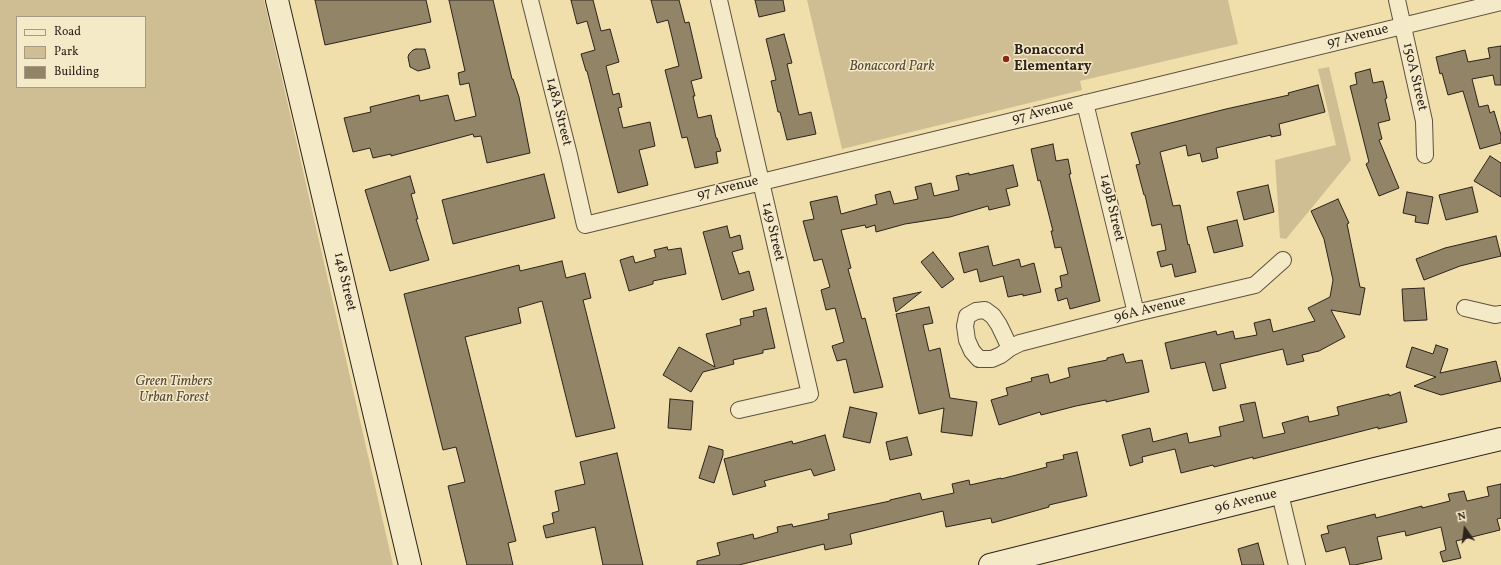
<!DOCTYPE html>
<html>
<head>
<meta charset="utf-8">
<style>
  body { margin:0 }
  #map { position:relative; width:1501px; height:565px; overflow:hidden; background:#f0deab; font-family:Vollkorn,serif }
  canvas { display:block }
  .legend { position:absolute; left:16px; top:16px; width:130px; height:72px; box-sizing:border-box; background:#f5eac8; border:1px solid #a59a83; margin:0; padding:5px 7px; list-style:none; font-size:12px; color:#2d221c }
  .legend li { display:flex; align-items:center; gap:8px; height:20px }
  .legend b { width:20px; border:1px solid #a59a83 }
  .north { position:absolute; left:1445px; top:509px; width:40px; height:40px; -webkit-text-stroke:3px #f5eac8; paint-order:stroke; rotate:346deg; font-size:11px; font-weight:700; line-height:16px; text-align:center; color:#2d221c }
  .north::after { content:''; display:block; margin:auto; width:14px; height:18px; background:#2d221c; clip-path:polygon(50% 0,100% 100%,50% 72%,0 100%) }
</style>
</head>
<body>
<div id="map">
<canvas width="1501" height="565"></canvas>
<ul class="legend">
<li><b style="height:5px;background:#f5eac8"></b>Road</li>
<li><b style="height:11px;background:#cfbe93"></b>Park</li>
<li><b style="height:11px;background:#928466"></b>Building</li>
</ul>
<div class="north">N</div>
</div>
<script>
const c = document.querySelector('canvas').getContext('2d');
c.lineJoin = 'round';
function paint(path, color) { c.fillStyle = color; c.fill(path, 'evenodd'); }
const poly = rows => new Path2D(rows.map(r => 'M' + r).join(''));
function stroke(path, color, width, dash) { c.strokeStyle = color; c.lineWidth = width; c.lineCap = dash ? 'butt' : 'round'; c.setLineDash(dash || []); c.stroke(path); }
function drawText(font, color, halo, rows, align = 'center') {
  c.font = font + ' Vollkorn,serif'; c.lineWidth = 3; c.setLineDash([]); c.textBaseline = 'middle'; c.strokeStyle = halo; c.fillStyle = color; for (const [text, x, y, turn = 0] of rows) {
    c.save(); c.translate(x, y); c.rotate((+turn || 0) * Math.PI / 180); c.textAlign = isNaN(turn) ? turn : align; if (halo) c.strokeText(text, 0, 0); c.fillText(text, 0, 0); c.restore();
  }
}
paint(poly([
  [0,0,264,0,393,565,0,565],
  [17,17,145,17,145,87,17,87],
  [807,0,1228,0,1238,44,1080,81,1082,90,842,149],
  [1329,67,1351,160,1286,239,1280,238,1275,160,1336,145,1318,69]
]), '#cfbe93');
const building = poly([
  [315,0,426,0,431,22,325,45,315,0],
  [449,0,493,0,512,79,513,79,519,97,530,153,487,163,481,136,474,137,473,134,391,156,391,154,373,158,370,148,353,152,344,118,371,112,370,107,419,95,420,101,448,95,455,121,476,116,469,83,460,85,458,73,465,71,449,0],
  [571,0,593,0,601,31,610,29,619,62,606,66,613,95,619,93,622,107,618,108,623,128,650,122,655,146,639,150,648,185,618,193,587,71,586,71,581,54,595,50,587,21,577,24,571,0],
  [651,0,679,0,685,23,689,22,702,78,691,81,695,96,693,96,698,118,711,115,716,138,717,138,721,151,716,152,718,163,695,168,687,137,682,138,665,70,679,66,668,20,657,23,651,0],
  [755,0,783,0,785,11,759,17,755,0],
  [784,34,792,63,787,64,799,115,811,112,816,134,787,140,780,112,778,112,771,81,776,80,766,39,784,34],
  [1501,46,1501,85,1495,85,1493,75,1472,79,1479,107,1488,105,1490,113,1494,111,1501,135,1501,143,1480,149,1463,91,1448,95,1442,73,1440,74,1436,57,1465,50,1468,62,1490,58,1488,48,1501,46],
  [416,49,425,49,430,68,418,71,410,67,408,57,409,54,413,50,416,49],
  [1370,69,1373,83,1383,81,1387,98,1385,99,1390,120,1378,123,1382,139,1379,140,1399,188,1379,196,1366,164,1369,162,1350,86,1357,84,1355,73,1370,69],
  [1318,85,1325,112,1279,124,1281,135,1271,137,1271,135,1216,148,1218,158,1202,162,1200,153,1188,156,1186,145,1160,152,1173,206,1180,205,1188,245,1189,244,1196,272,1175,277,1172,264,1161,267,1157,252,1166,250,1161,224,1152,226,1145,195,1144,195,1136,165,1140,164,1131,133,1226,109,1289,95,1288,93,1318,85],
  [1053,144,1056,161,1068,159,1071,174,1069,174,1100,301,1070,309,1067,298,1058,301,1055,289,1062,287,1060,276,1068,274,1061,247,1055,248,1051,231,1053,231,1040,180,1038,181,1031,149,1053,144],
  [1490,156,1501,163,1501,197,1474,181,1490,156],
  [1013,165,1018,186,1006,189,1010,205,989,210,988,206,950,217,905,224,876,232,875,225,866,228,865,225,841,230,851,268,848,269,862,319,865,318,883,387,854,393,846,359,837,361,832,346,844,342,835,308,826,310,821,290,830,287,822,259,814,261,803,221,814,219,810,202,837,196,841,214,877,204,875,195,890,191,894,204,918,199,915,187,931,183,934,196,959,190,956,176,969,173,969,175,1013,165],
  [544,174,555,218,453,244,442,200,544,174],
  [410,176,415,193,411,194,418,219,416,219,429,260,390,271,365,190,410,176],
  [1268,185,1274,212,1244,220,1237,192,1268,185],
  [1472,187,1478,212,1446,220,1439,195,1472,187],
  [1407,192,1433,197,1428,224,1415,222,1416,216,1403,213,1407,192],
  [1338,199,1349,223,1347,224,1360,287,1365,288,1360,315,1331,310,1345,337,1319,351,1302,355,1304,361,1287,365,1283,349,1220,364,1226,388,1213,391,1205,362,1171,369,1165,343,1216,331,1217,335,1233,331,1235,339,1257,335,1254,323,1270,319,1273,332,1315,321,1308,308,1330,297,1333,280,1324,239,1311,211,1338,199],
  [1237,220,1243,246,1214,253,1207,227,1237,220],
  [727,226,730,238,740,235,743,249,732,252,739,274,749,271,754,290,722,300,703,232,727,226],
  [1496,236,1501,256,1460,266,1424,280,1416,259,1445,248,1496,236],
  [988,246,993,266,1019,259,1021,267,1034,263,1041,292,1023,296,1023,294,1008,297,1003,276,980,282,977,269,964,273,959,253,988,246],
  [667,247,668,250,681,248,686,274,653,281,653,284,629,291,620,260,633,256,635,263,656,257,654,250,667,247],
  [933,252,954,279,942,288,921,262,933,252],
  [562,261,566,278,585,273,591,298,583,300,615,428,576,437,542,301,518,308,521,323,465,337,516,541,508,543,513,565,467,565,448,486,465,482,456,447,443,450,404,294,519,265,520,271,562,261],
  [1424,288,1427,320,1404,321,1402,289,1424,288],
  [921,292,896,312,893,298,921,292],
  [929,307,933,323,923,325,929,351,940,348,950,398,977,402,972,436,941,432,944,408,919,414,896,314,929,307],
  [766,308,775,348,763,350,763,353,733,360,734,364,703,372,691,392,663,375,679,347,715,367,706,334,741,325,740,319,754,316,753,311,766,308],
  [1436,345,1448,349,1440,373,1496,361,1501,381,1441,395,1414,386,1436,377,1406,367,1412,347,1433,354,1436,345],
  [1123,354,1126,363,1142,360,1149,392,1106,402,1106,400,1076,406,1041,415,1040,412,999,425,991,400,1008,395,1006,388,1032,381,1031,378,1048,374,1050,383,1070,377,1068,368,1107,360,1107,358,1123,354],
  [1400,392,1407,422,1378,429,1378,427,1253,459,1253,457,1214,467,1213,465,1181,473,1175,449,1142,457,1143,462,1130,466,1122,435,1150,428,1153,442,1187,433,1189,443,1221,436,1219,427,1244,421,1240,405,1255,402,1263,438,1285,433,1282,423,1308,416,1309,422,1339,415,1337,407,1389,394,1389,396,1400,392],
  [670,399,693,401,691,430,668,428,670,399],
  [850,407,877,413,870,443,843,437,850,407],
  [825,435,835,470,814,476,811,469,764,481,766,486,733,495,724,459,792,441,793,444,825,435],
  [907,437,912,455,890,460,886,442,907,437],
  [709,446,723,450,723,455,714,483,699,478,709,446],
  [1077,452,1087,496,1049,505,1049,507,992,523,991,518,946,527,943,511,850,534,852,544,825,550,824,544,739,565,697,565,697,561,720,555,717,543,753,534,754,539,778,532,777,527,792,524,793,527,829,519,828,514,890,501,890,500,920,493,922,500,954,493,952,484,969,480,970,485,1001,478,1001,479,1047,467,1046,463,1064,459,1063,455,1077,452],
  [617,453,643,565,603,565,595,527,546,538,543,526,554,523,552,513,559,511,555,491,585,484,580,462,617,453],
  [1501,484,1501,518,1497,519,1500,530,1456,541,1461,558,1443,562,1440,552,1446,550,1441,527,1406,536,1405,531,1377,537,1382,559,1355,565,1350,565,1345,547,1326,552,1321,535,1329,533,1327,526,1375,514,1376,518,1422,506,1422,508,1450,501,1448,494,1464,491,1467,501,1489,496,1487,487,1501,484],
  [1258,543,1264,565,1242,565,1238,549,1258,543]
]);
paint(building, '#928466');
stroke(building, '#2d221c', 1);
const street = poly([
  [530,0,569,155,585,225,1501,2],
  [719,0,810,394,739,410],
  [1397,0,1424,121,1425,155],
  [1085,103,1136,313],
  [1465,308,1495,315,1501,314],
  [1010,348,999,325,993,316,985,310,976,311,967,316,965,326,967,340,972,351,979,359,992,359,1001,355,1010,348,1020,343,1136,313,1255,285,1283,260],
  [1280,494,1297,565]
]);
const secondary = poly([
  [277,0,410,565],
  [990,565,1375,469,1501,439]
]);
stroke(street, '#5e5140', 18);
stroke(secondary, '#2d221c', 24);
stroke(street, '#f5eac8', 16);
stroke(secondary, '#f5eac8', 22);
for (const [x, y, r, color] of [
  [1006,59,4,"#8f2418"]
]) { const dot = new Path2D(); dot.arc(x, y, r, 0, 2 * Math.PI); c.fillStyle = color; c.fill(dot); stroke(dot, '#f5eac8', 1.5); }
drawText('14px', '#2d221c', '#f5eac8', [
  ["97 Avenue",1358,37,-14],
  ["150A Street",1414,77,77],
  ["148A Street",558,112,76],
  ["97 Avenue",1043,113,-14],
  ["97 Avenue",728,189,-14],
  ["149B Street",1111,208,77],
  ["149 Street",772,232,77],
  ["148 Street",344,282,77],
  ["96A Avenue",1150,310,-14],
  ["96 Avenue",1246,502,-14]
]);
drawText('bold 14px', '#2d221c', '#f5eac8', [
  ["Bonaccord",1014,51],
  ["Elementary",1014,67]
], 'left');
drawText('italic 14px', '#56493a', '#f5eac8', [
  ["Bonaccord Park",892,67],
  ["Green Timbers",174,382],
  ["Urban Forest",174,398]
]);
</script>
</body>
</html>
